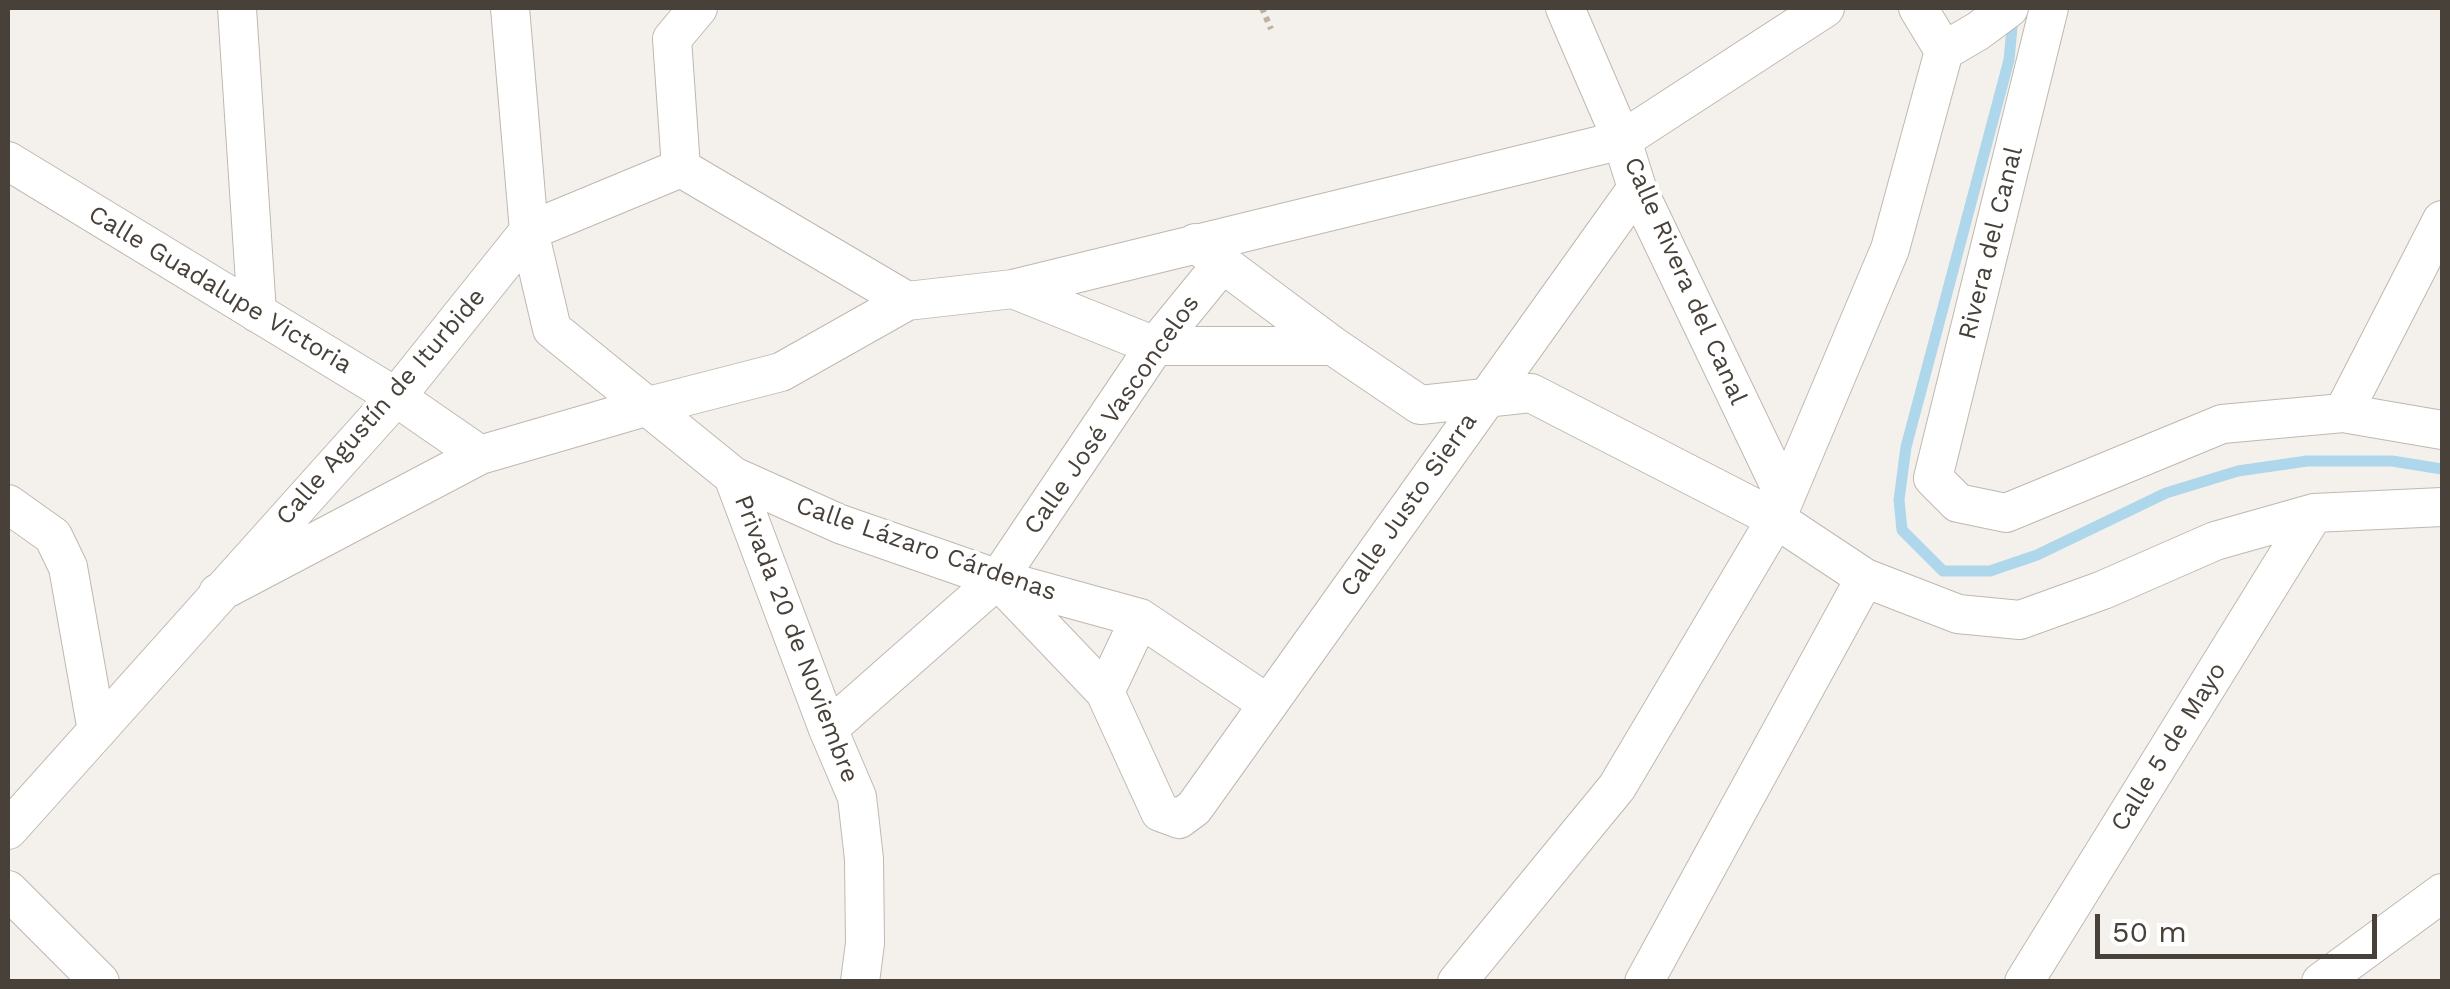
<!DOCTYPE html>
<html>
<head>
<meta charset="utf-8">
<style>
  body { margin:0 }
  #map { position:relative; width:2450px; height:989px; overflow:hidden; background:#f4f1ec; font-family:"Work Sans",sans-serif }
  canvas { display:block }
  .frame { position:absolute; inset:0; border:10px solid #48413a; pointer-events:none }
  .scale { position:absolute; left:2095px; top:914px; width:282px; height:45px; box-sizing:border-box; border:5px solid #48413a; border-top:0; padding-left:12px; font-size:30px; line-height:35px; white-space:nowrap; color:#48413a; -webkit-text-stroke:8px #fff; paint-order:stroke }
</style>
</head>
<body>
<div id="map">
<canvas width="2450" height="989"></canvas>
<div class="frame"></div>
<div class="scale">50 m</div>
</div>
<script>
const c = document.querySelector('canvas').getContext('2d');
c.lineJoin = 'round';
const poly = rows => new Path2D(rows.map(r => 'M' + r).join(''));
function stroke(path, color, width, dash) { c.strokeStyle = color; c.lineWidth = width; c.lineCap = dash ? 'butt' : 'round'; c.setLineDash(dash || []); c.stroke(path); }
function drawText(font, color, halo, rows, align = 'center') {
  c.font = font + ' "Work Sans",sans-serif'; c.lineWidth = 8; c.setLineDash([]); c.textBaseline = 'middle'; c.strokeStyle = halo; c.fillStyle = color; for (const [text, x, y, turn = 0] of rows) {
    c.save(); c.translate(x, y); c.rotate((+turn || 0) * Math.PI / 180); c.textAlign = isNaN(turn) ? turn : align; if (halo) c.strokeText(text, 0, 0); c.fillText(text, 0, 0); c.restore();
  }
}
stroke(poly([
  [2013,17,2009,60,1906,447,1899,500,1902,530,1943,571,1990,571,2037,555,2166,493,2238,471,2307,461,2392,461,2442,469]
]), '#aed7eb', 11);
const street = poly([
  [237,8,257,313],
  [510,8,529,231,552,329,733,476,840,524,998,579,1140,618,1268,704],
  [1565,8,1622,140,1637,188,1785,497],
  [1918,8,1944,51],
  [2049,8,1933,478,1958,503,2006,513,2222,424,2343,413,2442,430],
  [8,161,396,397,480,455],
  [681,168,907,301],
  [681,168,672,39,698,8],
  [1195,243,1333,346,1420,405,1531,393,1776,519,1865,578,1958,614,2020,620,2103,590,2215,541,2314,513,2442,507],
  [1013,289,1155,346,1333,346],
  [2343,413,2442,220],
  [733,476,828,729,857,797,864,859,865,943,860,982],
  [8,504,53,536,68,567,97,731],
  [998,580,1105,692,1160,812,1179,819,1194,808,1637,188],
  [218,593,480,455,645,407,781,372,907,301,1013,289,1622,140,1825,8],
  [1105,692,1140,618],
  [828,729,998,579,1155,346,1222,264],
  [8,830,396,397,529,231,681,168],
  [8,890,100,982],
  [1457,982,1617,787,1776,519,1890,249,1944,51,1978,31,2009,8],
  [1644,982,1865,578],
  [2024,982,2314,513],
  [2321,982,2442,893]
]);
stroke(street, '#bfb8af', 40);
stroke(poly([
  [1262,8,1271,29]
]), '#c0b2a1', 6, [5, 5]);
stroke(street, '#fff', 38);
drawText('25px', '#48413a', '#fff', [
  ["Rivera del Canal",1991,243,-76],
  ["Calle Rivera del Canal",1685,281,66],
  ["Calle Guadalupe Victoria",220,290,31],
  ["Calle Agustín de Iturbide",381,407,-49],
  ["Calle José Vasconcelos",1112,415,-55],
  ["Calle Justo Sierra",1409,505,-55],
  ["Calle Lázaro Cárdenas",926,549,19],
  ["Privada 20 de Noviembre",796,639,69],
  ["Calle 5 de Mayo",2169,747,-58]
]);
</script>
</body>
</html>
